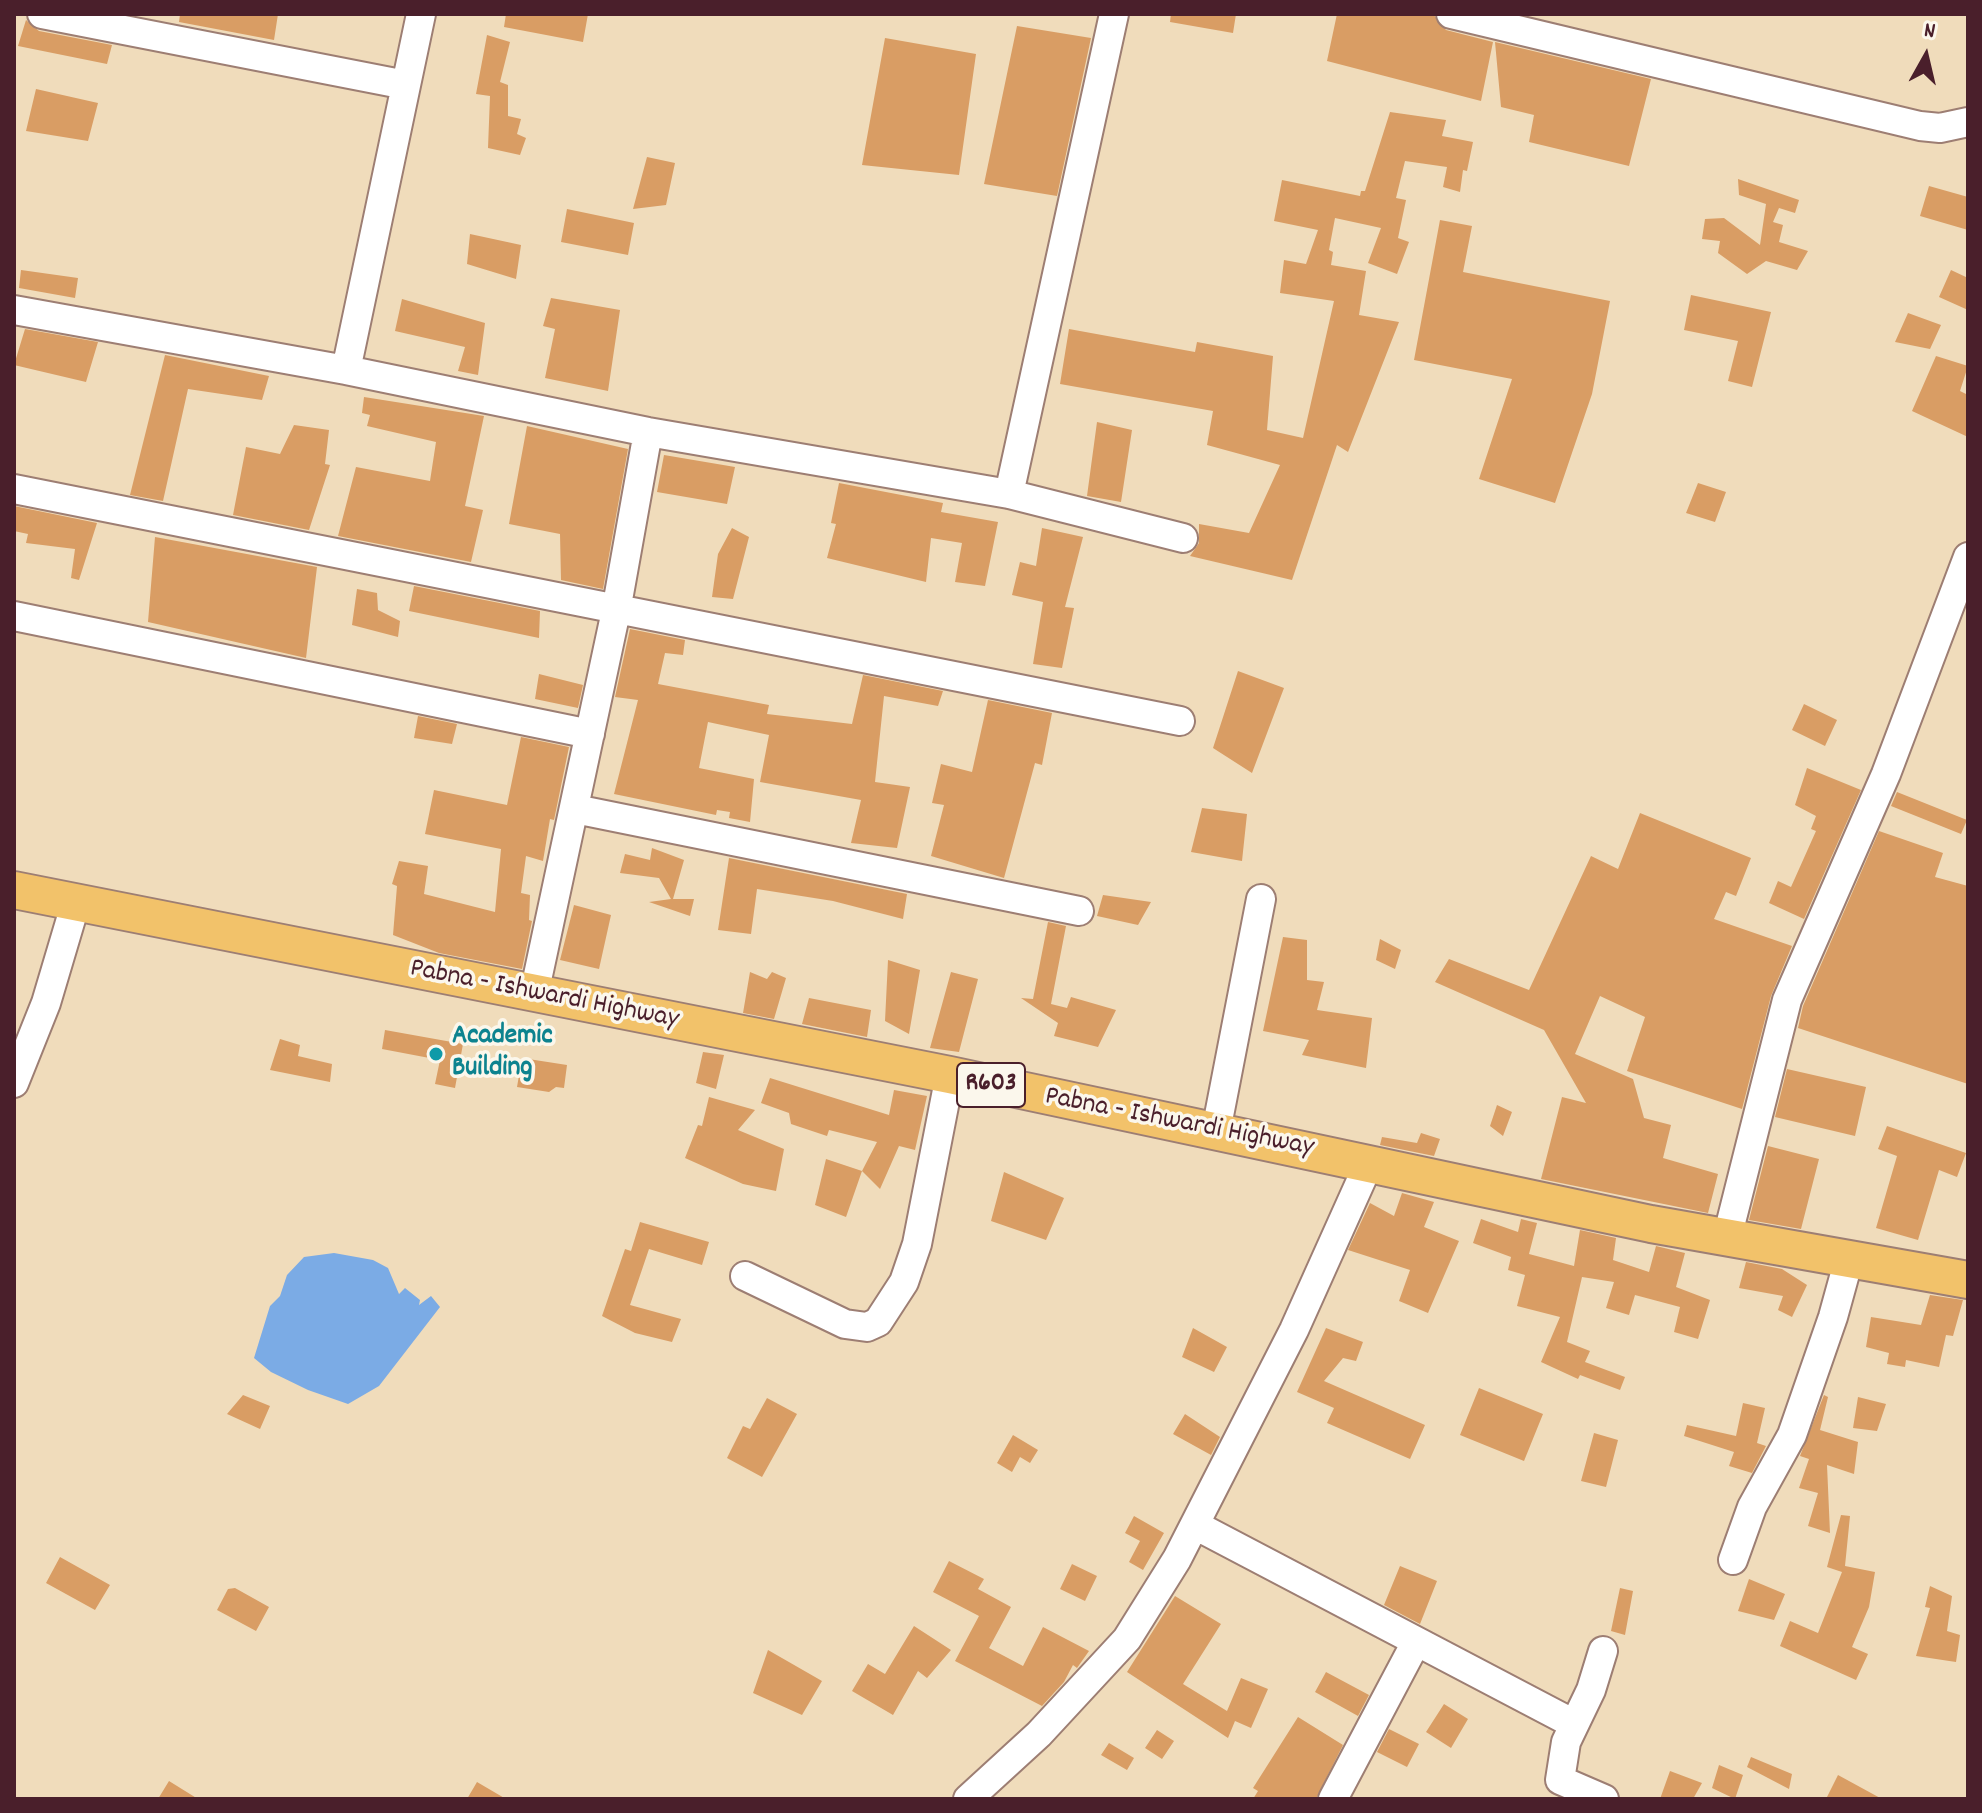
<!DOCTYPE html>
<html>
<head>
<meta charset="utf-8">
<style>
  body { margin:0 }
  #map { position:relative; width:1982px; height:1813px; overflow:hidden; background:#f0dcbb; font-family:Dekko,sans-serif }
  canvas { display:block }
  .frame { position:absolute; inset:0; border:16px solid #4a1f2b; pointer-events:none }
  .north { position:absolute; left:1886px; top:16px; width:80px; height:80px; -webkit-text-stroke:6px #fbf7ec; paint-order:stroke; rotate:8deg; font-size:22px; font-weight:700; line-height:32px; text-align:center; color:#4a1f2b }
  .north::after { content:''; display:block; margin:auto; width:28px; height:36px; background:#4a1f2b; clip-path:polygon(50% 0,100% 100%,50% 72%,0 100%) }
</style>
</head>
<body>
<div id="map">
<canvas width="1982" height="1813"></canvas>
<div class="frame"></div>
<div class="north">N</div>
</div>
<script>
const g = document.querySelector('canvas').getContext('2d');
g.lineJoin = 'round';
function paint(path, color) {
  g.fillStyle = color;
  g.fill(path, 'evenodd');
}
function poly(rows) {
  const path = new Path2D();
  for (const r of rows) {
    path.moveTo(r[0], r[1]);
    for (let i = 2; i < r.length; i += 2) path.lineTo(r[i], r[i + 1]);
  }
  return path;
}
function strokePath(path, color, width, dash) {
  g.strokeStyle = color;
  g.lineWidth = width;
  g.lineCap = dash ? 'butt' : 'round';
  g.setLineDash(dash || []);
  g.stroke(path);
}
function label(font, color, halo, rows, align = 'center') {
  g.font = font + ' Dekko,sans-serif';
  g.lineWidth = 7;
  g.setLineDash([]);
  g.textBaseline = 'middle';
  g.strokeStyle = halo;
  g.fillStyle = color;
  for (const [text, x, y, turn = 0] of rows) {
    g.save();
    g.translate(x, y);
    g.rotate((+turn || 0) * Math.PI / 180);
    g.textAlign = isNaN(turn) ? turn : align;
    if (halo) g.strokeText(text, 0, 0);
    g.fillText(text, 0, 0);
    g.restore();
  }
}
const water = poly([
  [334,1253,373,1260,388,1268,399,1294,405,1288,420,1300,419,1305,431,1296,440,1307,379,1386,348,1404,308,1390,271,1372,254,1358,270,1306,280,1296,287,1275,304,1257]
]);
const building = poly([
  [180,14,278,14,274,40,179,22],
  [506,14,588,14,583,42,504,27],
  [1171,14,1236,14,1233,33,1170,22],
  [1337,14,1433,14,1446,30,1493,42,1481,101,1327,61],
  [26,20,39,31,112,45,107,64,18,46],
  [1017,26,1091,38,1057,196,984,184],
  [487,35,510,42,500,82,508,85,508,116,521,119,517,134,526,138,520,155,488,148,490,96,476,94],
  [885,38,976,54,959,175,862,165],
  [1495,42,1651,79,1629,166,1529,142,1534,115,1501,107],
  [36,89,98,103,88,141,26,131],
  [1390,112,1446,120,1442,136,1473,142,1467,171,1463,170,1460,192,1443,187,1447,167,1405,161,1396,198,1406,200,1398,238,1409,242,1397,274,1368,263,1381,228,1335,218,1329,250,1333,252,1331,265,1366,271,1359,315,1399,322,1348,452,1337,445,1292,580,1190,556,1199,543,1199,524,1249,533,1280,465,1207,445,1213,411,1060,384,1069,329,1195,352,1197,342,1273,356,1267,430,1303,438,1334,301,1280,293,1284,260,1306,264,1318,230,1274,221,1282,180,1360,196,1361,191,1365,191],
  [647,157,675,163,666,205,633,209],
  [1738,179,1799,200,1795,213,1779,208,1773,222,1783,225,1779,242,1808,251,1797,270,1766,261,1747,274,1718,253,1720,241,1702,239,1705,219,1724,218,1760,245,1766,204,1739,195],
  [1929,186,1968,197,1968,230,1920,216],
  [567,209,634,223,628,255,561,242],
  [1440,220,1472,226,1463,272,1610,301,1592,394,1555,503,1479,479,1512,379,1414,360],
  [470,234,521,245,516,279,467,264],
  [21,270,78,278,75,298,19,288],
  [1951,270,1968,278,1968,310,1939,297],
  [1691,295,1771,312,1752,387,1728,381,1738,341,1684,330],
  [551,298,620,310,608,391,545,378,555,329,543,326],
  [402,299,485,323,478,375,458,371,465,347,395,331],
  [1908,313,1941,325,1930,349,1895,342],
  [25,329,98,342,86,382,14,365],
  [165,355,269,376,262,400,188,389,163,501,130,495],
  [1936,356,1968,366,1960,391,1968,395,1968,437,1912,411],
  [364,397,484,416,465,506,483,510,471,562,338,536,356,467,430,481,436,442,367,426,370,415,362,413],
  [1097,422,1132,430,1121,502,1087,496],
  [294,425,329,430,325,464,330,465,309,530,233,515,246,447,280,454],
  [527,426,628,449,603,589,561,580,560,534,509,524],
  [664,455,735,467,727,504,657,492],
  [839,483,943,503,941,512,998,522,985,586,955,582,962,543,931,538,926,582,827,558,836,524,831,523],
  [1698,483,1726,492,1715,522,1686,513],
  [14,506,97,523,79,580,71,578,75,549,26,543,28,534,14,531],
  [732,528,749,537,733,599,712,597,718,554],
  [1042,528,1083,537,1065,607,1074,608,1062,668,1033,664,1043,602,1012,595,1020,562,1036,566],
  [155,537,317,567,306,658,148,622],
  [414,586,540,611,539,638,409,611],
  [357,589,377,593,378,610,400,621,398,637,352,625],
  [630,629,685,640,683,655,665,653,658,684,769,705,767,714,852,724,863,675,943,691,938,706,884,696,875,782,910,787,897,848,851,843,861,800,760,782,769,735,708,722,699,768,754,779,750,822,729,818,730,812,717,810,716,815,614,794,638,700,615,697],
  [1238,671,1284,688,1252,773,1213,748],
  [539,674,583,685,578,708,535,699],
  [988,700,1052,713,1042,765,1035,763,1004,878,931,856,944,805,932,803,941,764,972,772],
  [1804,704,1837,720,1825,746,1792,730],
  [418,716,457,724,452,744,414,738],
  [521,737,569,747,554,820,550,819,543,861,526,856,521,893,530,895,529,920,532,921,522,969,439,953,393,935,397,886,392,884,399,861,428,866,424,894,495,912,501,849,425,834,434,790,507,805],
  [1807,768,1861,790,1804,919,1769,903,1778,881,1791,887,1816,831,1811,829,1816,816,1795,805],
  [1897,792,1967,820,1961,834,1891,806],
  [1202,808,1247,814,1242,861,1191,852],
  [1640,813,1751,858,1736,896,1726,892,1714,919,1792,946,1771,996,1742,1109,1627,1071,1645,1017,1600,996,1575,1054,1633,1079,1644,1118,1671,1125,1663,1158,1718,1174,1708,1213,1541,1179,1562,1097,1586,1103,1544,1030,1435,982,1449,959,1529,990,1591,856,1618,869],
  [1879,831,1943,853,1935,877,1968,886,1968,1084,1798,1028,1803,1006],
  [652,848,684,860,673,899,694,899,690,916,649,902,671,899,659,878,620,873,625,854,650,860],
  [729,858,907,894,903,919,833,901,757,889,751,934,718,930],
  [1103,895,1151,902,1138,925,1097,916],
  [574,905,611,915,599,969,560,960],
  [1048,922,1066,926,1051,1004,1067,1008,1071,997,1116,1010,1098,1047,1054,1036,1058,1023,1021,998,1033,999],
  [1283,937,1307,940,1307,980,1324,982,1317,1010,1372,1018,1366,1068,1302,1055,1309,1040,1263,1031],
  [1380,939,1401,950,1395,969,1376,960],
  [888,960,920,970,909,1034,885,1021],
  [750,972,767,979,772,972,786,978,774,1019,743,1013],
  [951,972,978,979,959,1052,930,1048],
  [809,998,871,1010,867,1037,802,1024],
  [385,1030,463,1044,455,1088,435,1084,440,1060,382,1049],
  [280,1039,300,1045,298,1056,332,1064,330,1082,270,1070],
  [703,1052,724,1055,716,1089,696,1083],
  [522,1058,567,1065,564,1088,556,1087,549,1092,517,1087],
  [1787,1069,1866,1087,1855,1136,1775,1117],
  [770,1078,889,1115,894,1090,927,1096,915,1150,899,1146,880,1189,862,1171,877,1142,829,1130,827,1136,791,1124,789,1113,761,1103],
  [709,1097,755,1110,738,1130,784,1149,776,1191,743,1184,685,1158,698,1125,702,1126],
  [1497,1105,1512,1112,1503,1136,1490,1126],
  [1887,1126,1966,1153,1957,1177,1939,1170,1918,1240,1876,1228,1897,1156,1878,1149],
  [1421,1133,1440,1139,1434,1156,1380,1145,1382,1137,1417,1143],
  [1768,1146,1819,1159,1801,1229,1749,1220],
  [826,1159,862,1171,846,1217,815,1205],
  [1004,1172,1064,1198,1046,1240,991,1221],
  [1402,1193,1434,1202,1424,1227,1459,1241,1428,1313,1399,1301,1410,1270,1348,1250,1370,1203,1394,1216],
  [1481,1219,1518,1232,1521,1219,1537,1223,1529,1254,1574,1266,1580,1230,1616,1238,1613,1260,1649,1272,1656,1246,1685,1253,1676,1287,1710,1300,1698,1339,1674,1332,1680,1307,1635,1295,1629,1315,1606,1308,1614,1282,1582,1277,1567,1342,1590,1351,1585,1362,1625,1377,1620,1390,1580,1375,1578,1379,1541,1362,1560,1317,1517,1306,1525,1275,1508,1270,1511,1257,1473,1243],
  [640,1222,709,1242,702,1265,649,1249,630,1305,681,1319,672,1342,635,1333,602,1316,625,1249,631,1251],
  [1746,1262,1782,1269,1807,1285,1792,1317,1778,1310,1783,1296,1739,1288],
  [1930,1295,1963,1300,1953,1336,1946,1335,1939,1367,1906,1360,1905,1367,1887,1364,1889,1353,1866,1347,1871,1317,1921,1325],
  [1193,1328,1227,1347,1214,1372,1182,1357],
  [1326,1328,1363,1342,1356,1361,1343,1358,1324,1381,1425,1425,1410,1459,1327,1423,1334,1408,1297,1392],
  [1479,1388,1543,1414,1524,1461,1460,1435],
  [243,1395,270,1406,260,1429,227,1414],
  [1824,1395,1828,1397,1820,1430,1858,1442,1854,1474,1827,1465,1830,1533,1808,1526,1818,1493,1799,1488,1809,1459,1800,1456],
  [1858,1397,1886,1404,1877,1431,1853,1428],
  [767,1398,797,1414,762,1477,727,1458,743,1426,750,1429],
  [1743,1403,1765,1408,1757,1443,1766,1446,1752,1473,1729,1466,1734,1452,1684,1436,1687,1425,1736,1436],
  [1185,1414,1220,1437,1211,1455,1173,1434],
  [1594,1433,1618,1440,1606,1487,1581,1481],
  [1013,1435,1038,1450,1030,1463,1020,1457,1012,1472,997,1463],
  [1841,1515,1850,1516,1845,1566,1875,1572,1869,1607,1852,1647,1868,1654,1856,1680,1780,1646,1790,1621,1818,1633,1842,1572,1827,1567],
  [1134,1516,1164,1533,1143,1570,1129,1562,1140,1541,1125,1533],
  [60,1557,110,1585,95,1610,46,1583],
  [949,1561,984,1579,978,1589,1011,1607,989,1648,1023,1666,1043,1627,1089,1651,1077,1668,1073,1665,1064,1682,1042,1706,955,1661,979,1616,933,1592],
  [1072,1564,1097,1576,1085,1601,1060,1589],
  [1400,1566,1437,1581,1420,1624,1384,1605],
  [1749,1579,1785,1594,1774,1620,1738,1611],
  [1930,1586,1952,1596,1947,1631,1960,1635,1956,1662,1916,1656,1930,1608,1925,1607],
  [235,1588,269,1607,256,1631,217,1610,228,1589],
  [1620,1588,1633,1591,1625,1635,1611,1631],
  [1175,1596,1221,1624,1183,1684,1227,1711,1241,1678,1268,1689,1251,1728,1235,1721,1228,1738,1127,1672],
  [914,1626,951,1650,927,1678,918,1671,893,1715,852,1691,868,1664,885,1674],
  [768,1650,822,1681,802,1715,753,1693],
  [1326,1672,1369,1695,1358,1716,1315,1692],
  [1444,1704,1468,1719,1451,1748,1426,1732],
  [1298,1717,1343,1745,1316,1799,1253,1799,1258,1791,1253,1788],
  [1389,1729,1419,1744,1407,1767,1377,1752],
  [1157,1730,1174,1741,1162,1759,1145,1748],
  [1109,1743,1134,1758,1127,1770,1101,1755],
  [1751,1757,1792,1774,1789,1789,1747,1767],
  [1719,1765,1743,1775,1735,1799,1712,1788],
  [1670,1771,1702,1783,1693,1799,1660,1799],
  [1838,1775,1882,1799,1826,1799],
  [169,1781,198,1799,158,1799],
  [477,1782,506,1799,467,1799]
]);
const minor = poly([
  [42,14,406,85],
  [1451,14,1920,126,1940,128,1968,122],
  [14,310,346,370,648,432,1009,494,1183,538],
  [346,370,421,14],
  [14,489,1180,721],
  [1009,494,1114,14],
  [14,616,590,734],
  [575,809,1079,911],
  [534,994,616,611,648,432],
  [14,1083,46,1003,76,902],
  [1216,1131,1261,899],
  [1727,1238,1787,1000,1886,774,1968,557],
  [745,1276,845,1324,867,1327,878,1322,904,1282,917,1244,950,1075],
  [1195,1525,1574,1724],
  [1733,1560,1752,1507,1792,1435,1833,1317,1849,1259],
  [1603,1651,1591,1690,1566,1742,1560,1780,1604,1799],
  [968,1799,1039,1734,1127,1639,1177,1559,1294,1330,1369,1163],
  [1333,1799,1415,1644]
]);
const major = poly([
  [14,890,950,1075,1651,1224,1968,1280]
]);
const markers = [
  [436,1054,8,"#0f9aa8"]
];
const shields = [
  [991,1085,68]
];
const shieldNames = [
  ["R603",991,1085]
];
const streetNames = [
  ["Pabna - Ishwardi Highway",544,996,11],
  ["Pabna - Ishwardi Highway",1179,1124,11]
];
const cultureNames = [
  ["Academic",452,1038],
  ["Building",452,1070]
];
paint(water, '#7babe5');
paint(building, '#d99d64');
strokePath(minor, '#9d7e73', 32);
strokePath(major, '#9d7e73', 40);
strokePath(minor, '#fff', 28);
strokePath(major, '#f2c26a', 36);
for (const [x, y, r, color] of markers) {
  const dot = new Path2D();
  dot.arc(x, y, r, 0, 2 * Math.PI);
  g.fillStyle = color;
  g.fill(dot);
  strokePath(dot, '#fbf7ec', 3);
}
for (const [x, y, w] of shields) {
  const box = new Path2D();
  box.roundRect(x - w / 2, y - 22, w, 44, 6);
  g.fillStyle = '#fbf7ec';
  g.fill(box);
  strokePath(box, '#4a1f2b', 2);
}
label('bold 26px', '#4a1f2b', null, shieldNames);
label('28px', '#4a1f2b', '#fbf7ec', streetNames);
label('bold 28px', '#0d838f', '#fbf7ec', cultureNames, 'left');
</script>
</body>
</html>
